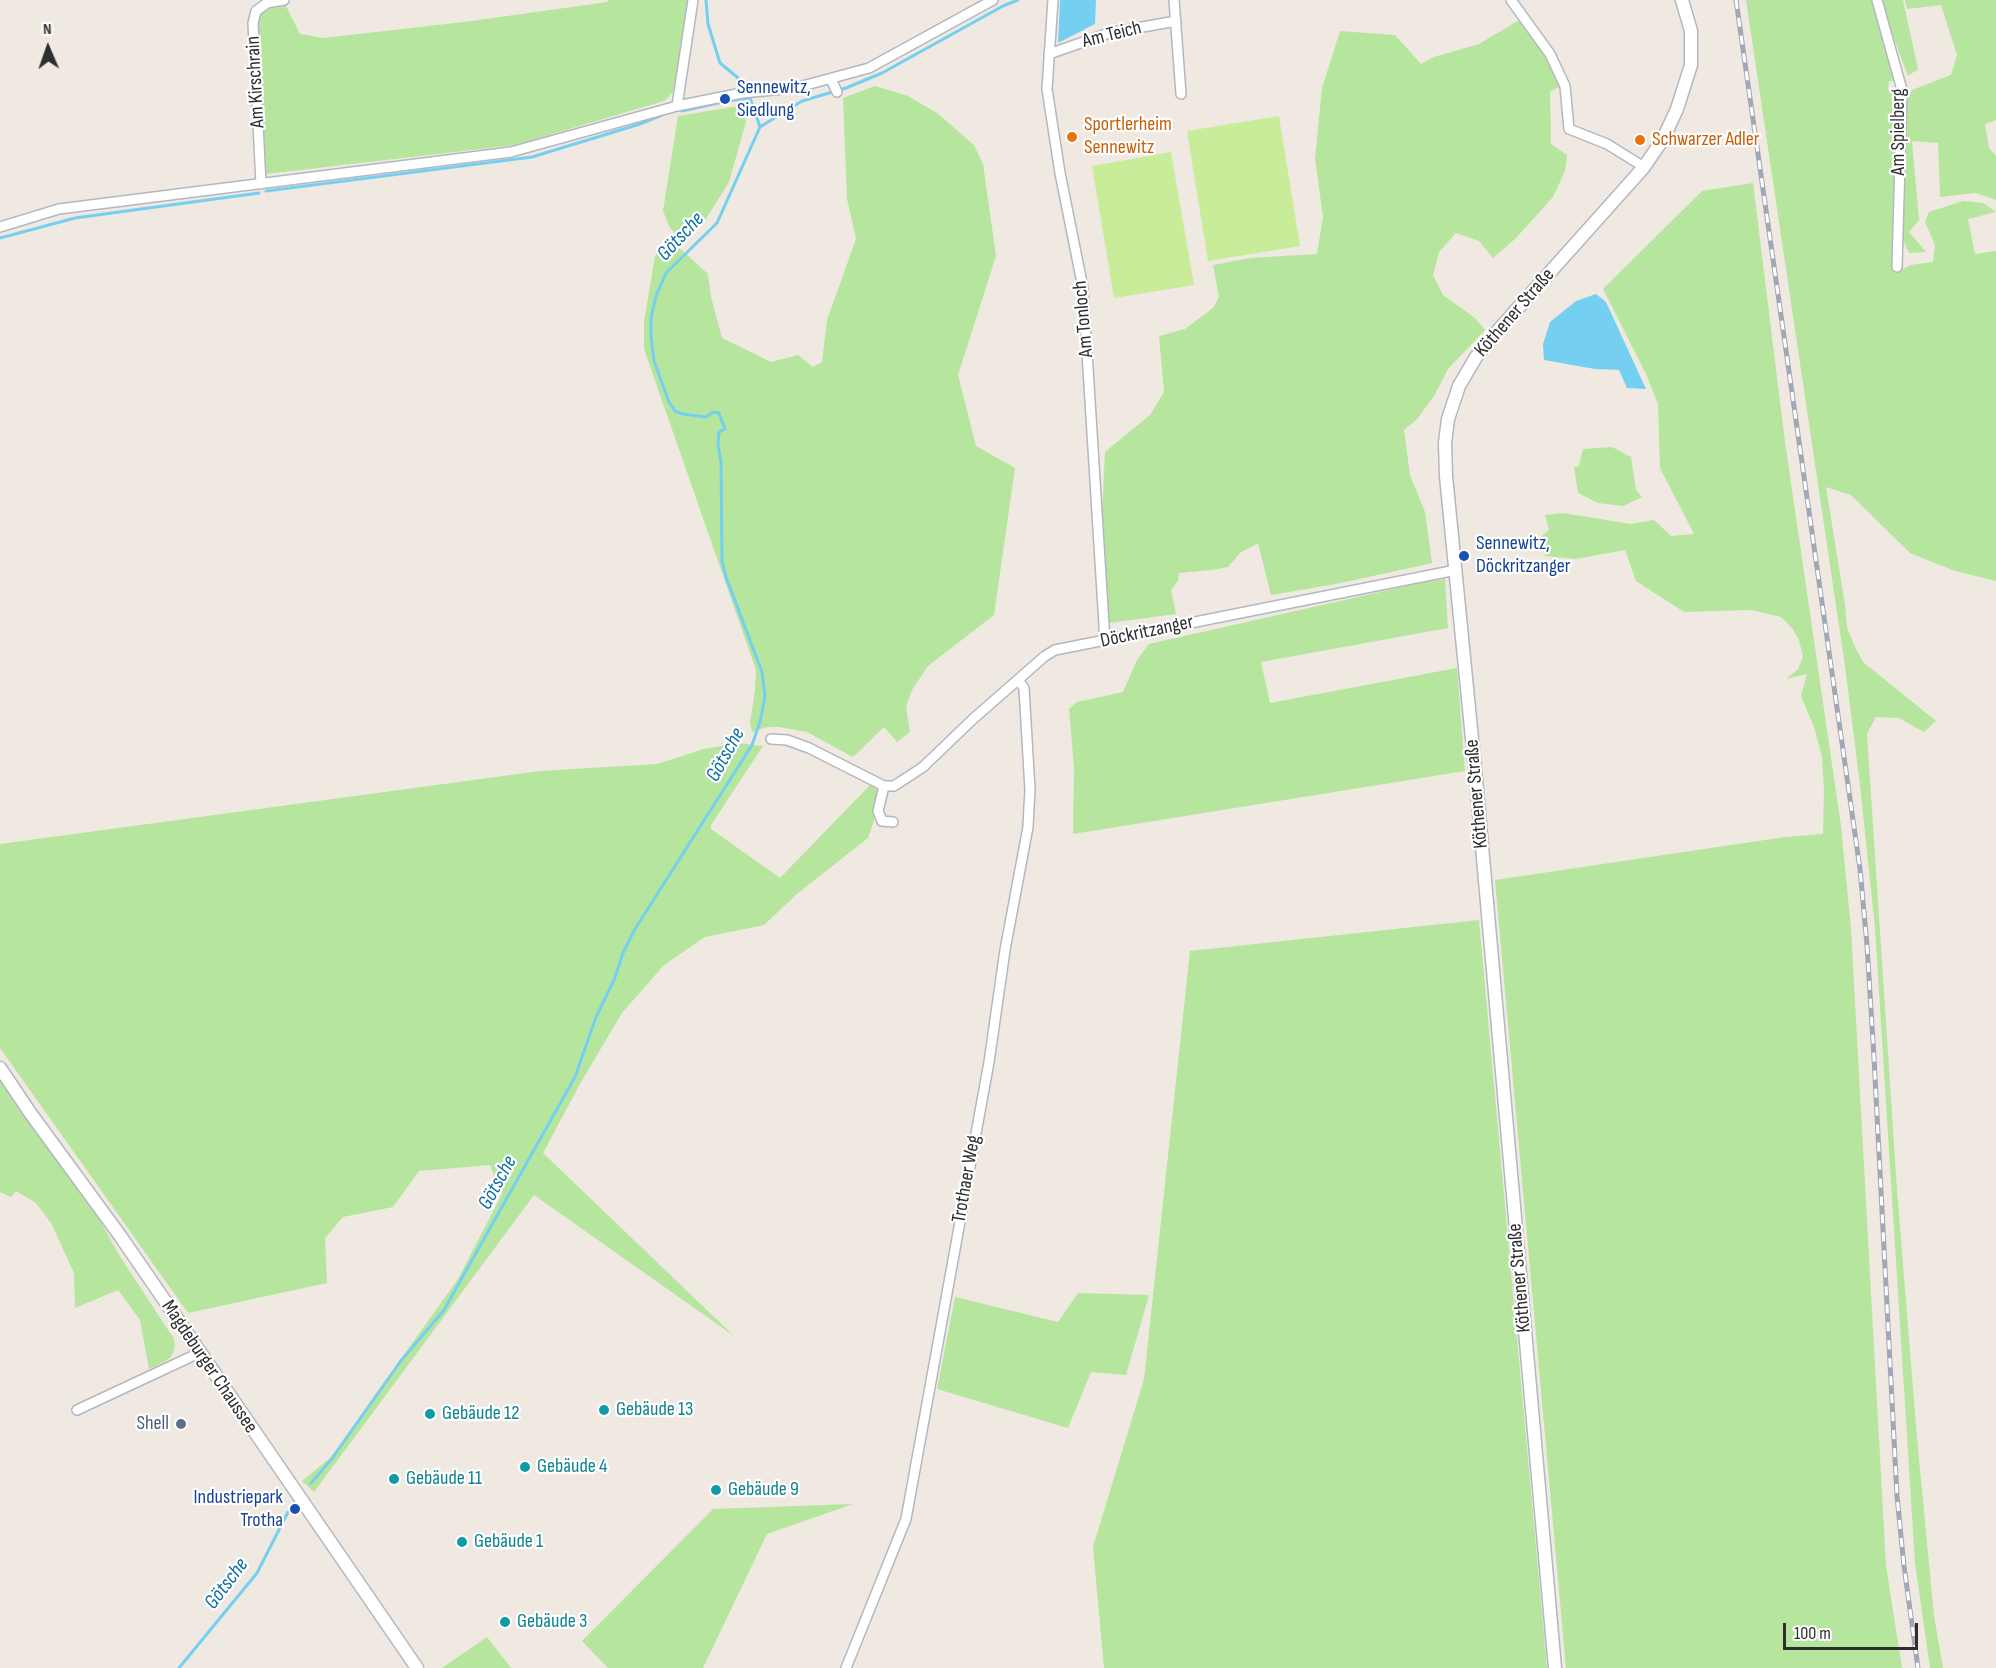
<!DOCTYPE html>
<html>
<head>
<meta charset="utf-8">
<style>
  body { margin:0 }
  #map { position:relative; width:1996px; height:1668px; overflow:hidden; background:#efe9e1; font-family:"Sofia Sans Condensed",sans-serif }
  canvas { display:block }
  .north { position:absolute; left:18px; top:18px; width:60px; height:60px; -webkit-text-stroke:4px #fff; paint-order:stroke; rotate:358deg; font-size:16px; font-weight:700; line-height:24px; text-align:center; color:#2e2e2e }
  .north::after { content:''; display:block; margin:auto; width:21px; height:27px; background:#2e2e2e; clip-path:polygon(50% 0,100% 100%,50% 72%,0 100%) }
  .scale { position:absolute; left:1783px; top:1623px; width:135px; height:27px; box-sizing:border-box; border:3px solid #2e2e2e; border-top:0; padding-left:8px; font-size:18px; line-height:21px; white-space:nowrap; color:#2e2e2e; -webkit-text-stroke:4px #fff; paint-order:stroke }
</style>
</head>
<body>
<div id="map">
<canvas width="1996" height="1668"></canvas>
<div class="north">N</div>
<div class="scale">100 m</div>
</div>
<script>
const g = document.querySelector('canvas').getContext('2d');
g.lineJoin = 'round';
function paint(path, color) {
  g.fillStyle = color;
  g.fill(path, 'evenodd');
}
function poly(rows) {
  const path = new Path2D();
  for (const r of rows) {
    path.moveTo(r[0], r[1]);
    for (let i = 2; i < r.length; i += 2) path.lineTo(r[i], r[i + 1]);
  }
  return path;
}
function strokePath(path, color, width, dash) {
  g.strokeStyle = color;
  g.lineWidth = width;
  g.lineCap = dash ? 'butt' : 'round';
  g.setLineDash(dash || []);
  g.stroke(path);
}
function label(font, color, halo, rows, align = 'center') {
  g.font = font + ' "Sofia Sans Condensed",sans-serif';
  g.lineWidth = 4.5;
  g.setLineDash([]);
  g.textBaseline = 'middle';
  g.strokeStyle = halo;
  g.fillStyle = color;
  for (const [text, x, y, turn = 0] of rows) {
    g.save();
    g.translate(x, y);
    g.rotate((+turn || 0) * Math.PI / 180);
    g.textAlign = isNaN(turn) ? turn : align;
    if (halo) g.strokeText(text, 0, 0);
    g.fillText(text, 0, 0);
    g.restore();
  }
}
const green = poly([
  [608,0,688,0,673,92,664,101,515,145,266,174,258,22,261,13,268,9,286,6,300,34,324,38,472,21,607,2],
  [1746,0,1875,0,1897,81,1889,81,1888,90,1900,92,1894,273,1911,265,1933,262,1935,245,1925,222,1929,212,1963,201,1983,203,1996,212,1968,219,1975,254,1996,251,1996,581,1955,571,1910,553,1851,495,1826,487,1845,605,1847,628,1855,647,1863,662,1936,721,1924,732,1899,718,1876,717,1867,734,1897,1190,1917,1438,1934,1616,1943,1668,1930,1668,1915,1563,1875,928,1860,785,1845,666],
  [1882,0,1903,0,1918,69,1908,76,1887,20],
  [1905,0,1996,0,1996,120,1985,124,1989,148,1996,156,1996,200,1976,193,1940,197,1938,143,1912,141,1919,220,1909,232,1926,252,1909,253,1901,236,1905,100,1912,90,1951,75,1957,55,1941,5,1907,9],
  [1521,19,1546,53,1562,85,1550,92,1551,144,1567,155,1565,171,1553,197,1516,238,1493,258,1479,241,1456,233,1439,252,1433,275,1443,295,1475,318,1485,330,1448,369,1434,396,1417,419,1404,430,1410,475,1425,512,1432,563,1341,583,1271,595,1258,543,1240,553,1228,567,1212,570,1179,573,1178,581,1171,590,1176,614,1109,623,1102,517,1105,452,1150,415,1164,392,1159,336,1185,329,1213,308,1219,297,1213,265,1251,258,1317,254,1323,217,1315,159,1322,88,1340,31,1395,35,1421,64,1434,57,1479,44],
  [875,86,908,96,937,113,974,145,983,164,996,256,958,375,976,446,1015,468,994,615,928,666,912,690,906,707,910,732,897,742,884,727,853,757,807,732,779,727,767,727,752,732,750,723,755,690,756,670,644,349,644,322,655,256,661,247,672,241,708,274,711,297,722,338,771,362,798,355,813,367,822,362,827,320,856,239,847,199,843,98],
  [744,105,746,122,729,182,706,219,684,241,670,228,663,211,678,116],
  [1753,183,1785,442,1841,826,1851,929,1886,1566,1902,1668,1566,1668,1495,880,1785,837,1823,834,1824,790,1822,757,1814,727,1801,696,1807,674,1786,679,1798,669,1803,657,1799,640,1792,628,1781,617,1751,610,1684,612,1636,581,1625,550,1575,559,1545,556,1538,539,1549,530,1545,515,1563,513,1631,524,1654,520,1671,536,1694,534,1660,468,1658,404,1646,374,1603,289,1702,191],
  [1612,447,1631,457,1636,490,1642,497,1623,506,1598,503,1578,493,1574,467,1579,466,1583,449],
  [1445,579,1448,628,1261,662,1270,703,1457,668,1465,771,1073,834,1074,767,1069,709,1077,702,1123,692,1137,660,1149,644,1420,583],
  [738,743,763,746,711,825,711,829,780,878,872,783,878,793,876,815,868,838,798,893,764,925,705,937,664,965,622,1013,581,1082,543,1153,734,1336,534,1195,314,1492,302,1481,330,1458,458,1279,502,1194,490,1165,419,1171,393,1207,343,1217,325,1238,327,1283,188,1313,0,1048,0,844,540,771,657,764,704,749],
  [1479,920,1547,1668,1104,1668,1093,1547,1144,1379,1190,951],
  [0,1072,97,1215,119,1255,174,1339,175,1347,173,1353,170,1358,160,1364,149,1369,140,1320,118,1290,75,1308,74,1273,51,1223,36,1203,16,1191,11,1197,0,1192],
  [1078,1293,1149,1295,1126,1375,1091,1372,1068,1428,937,1389,955,1297,1058,1322],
  [853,1504,767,1534,703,1668,608,1668,582,1641,713,1509],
  [487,1637,511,1668,442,1668]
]);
const pitch = poly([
  [1279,116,1300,246,1208,261,1187,131],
  [1171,152,1194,285,1114,298,1092,166]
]);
const water = poly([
  [1060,0,1096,0,1095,24,1058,43],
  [1596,294,1606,302,1646,389,1627,388,1619,370,1595,369,1544,360,1543,344,1550,322,1576,301]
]);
const stream = poly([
  [706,0,708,24,720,63,737,77,747,89],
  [682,111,727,101,750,98],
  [760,127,802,101,846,88,882,73,1003,6,1018,0],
  [266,191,532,157,640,124,662,115],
  [0,238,75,218,259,193],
  [311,1483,331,1460,400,1362,444,1310,575,1077,596,1017,614,980,623,953,635,929,752,745,760,722,765,696,762,672,726,577,722,561,721,462,718,444,719,432,725,429,719,413,713,412,706,417,683,414,675,411,669,402,654,361,651,336,651,318,656,296,666,273,717,223,760,127,749,95],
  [179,1668,257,1573,288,1512]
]);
const street = poly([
  [1053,0,1047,89,1060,173,1083,288,1105,641],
  [1174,0,1181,94],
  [1511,0,1550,54,1565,86,1569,129,1607,144,1644,167],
  [1877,0,1902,90,1897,267],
  [1049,54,1109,33,1176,21],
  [831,79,837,92],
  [677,106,693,0],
  [261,184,253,23,256,11,267,3,284,0],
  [0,227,59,209,511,152,677,106,742,93,795,88,869,68,993,0],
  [771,739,787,740,809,748,884,786],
  [893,822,882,821,878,811,884,786,894,786,923,767,973,719,1045,656,1055,650,1456,570],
  [77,1410,199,1353],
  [846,1668,906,1519,989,1062,1005,950,1028,827,1029,807,1030,790,1024,688,1018,680]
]);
const secondary = poly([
  [0,1068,31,1114,121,1237,417,1668],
  [1555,1668,1476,779,1446,476,1445,443,1448,419,1459,386,1476,357,1494,335,1644,167,1663,139,1677,109,1691,65,1691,31,1682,0]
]);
const rail = poly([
  [1736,0,1860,869,1867,945,1874,1058,1897,1496,1904,1566,1918,1668]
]);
const markers = [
  [725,99,6,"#1a4fb4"],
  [1072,137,6,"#e8710a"],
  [1640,140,6,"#e8710a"],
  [1464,556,6,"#1a4fb4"],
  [604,1410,6,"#0f9aa8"],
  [430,1414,6,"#0f9aa8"],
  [181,1424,6,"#5c6f8a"],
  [525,1467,6,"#0f9aa8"],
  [394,1479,6,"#0f9aa8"],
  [716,1490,6,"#0f9aa8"],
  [295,1509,6,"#1a4fb4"],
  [462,1542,6,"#0f9aa8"],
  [505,1622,6,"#0f9aa8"]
];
const streetNames = [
  ["Am Teich",1112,35,-14],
  ["Am Kirschrain",256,82,-93],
  ["Am Spielberg",1899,132,-90],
  ["Köthener Straße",1515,313,-49],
  ["Am Tonloch",1084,319,-95],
  ["Döckritzanger",1147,632,-12],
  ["Köthener Straße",1477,794,-95],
  ["Trothaer Weg",967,1179,-80],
  ["Köthener Straße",1520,1278,-95],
  ["Magdeburger Chaussee",209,1367,56]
];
const transitNames = [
  ["Sennewitz,",737,88],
  ["Siedlung",737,111],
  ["Sennewitz,",1476,544],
  ["Döckritzanger",1476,567],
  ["Industriepark",283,1498,"right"],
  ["Trotha",283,1521,"right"]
];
const foodNames = [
  ["Sportlerheim",1084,125],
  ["Sennewitz",1084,148],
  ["Schwarzer Adler",1652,140]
];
const cultureNames = [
  ["Gebäude 13",616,1410],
  ["Gebäude 12",442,1414],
  ["Gebäude 4",537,1467],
  ["Gebäude 11",406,1479],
  ["Gebäude 9",728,1490],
  ["Gebäude 1",474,1542],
  ["Gebäude 3",517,1622]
];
const serviceNames = [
  ["Shell",169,1424]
];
const waterNames = [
  ["Götsche",681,237,-47],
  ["Götsche",726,755,-61],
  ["Götsche",498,1183,-61],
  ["Götsche",227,1584,-53]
];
paint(green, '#b6e59e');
paint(pitch, '#c9ec9a');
paint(water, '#75cff0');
strokePath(stream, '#75cff0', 3);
strokePath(street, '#b4b7c1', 12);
strokePath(secondary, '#b4b7c1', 15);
strokePath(street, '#fff', 9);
strokePath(secondary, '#fff', 12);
strokePath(rail, '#a3a6b8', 5);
strokePath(rail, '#fff', 3, [9]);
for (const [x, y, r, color] of markers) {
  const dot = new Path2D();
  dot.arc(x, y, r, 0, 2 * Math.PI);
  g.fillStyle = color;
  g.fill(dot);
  strokePath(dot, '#fff', 2);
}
label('20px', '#2e2e2e', '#fff', streetNames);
label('20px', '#164399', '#fff', transitNames, 'left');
label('20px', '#c56008', '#fff', foodNames, 'left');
label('20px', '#0d838f', '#fff', cultureNames, 'left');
label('20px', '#4e5e75', '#fff', serviceNames, 'right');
label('italic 21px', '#0d6fa3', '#fff', waterNames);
</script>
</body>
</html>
